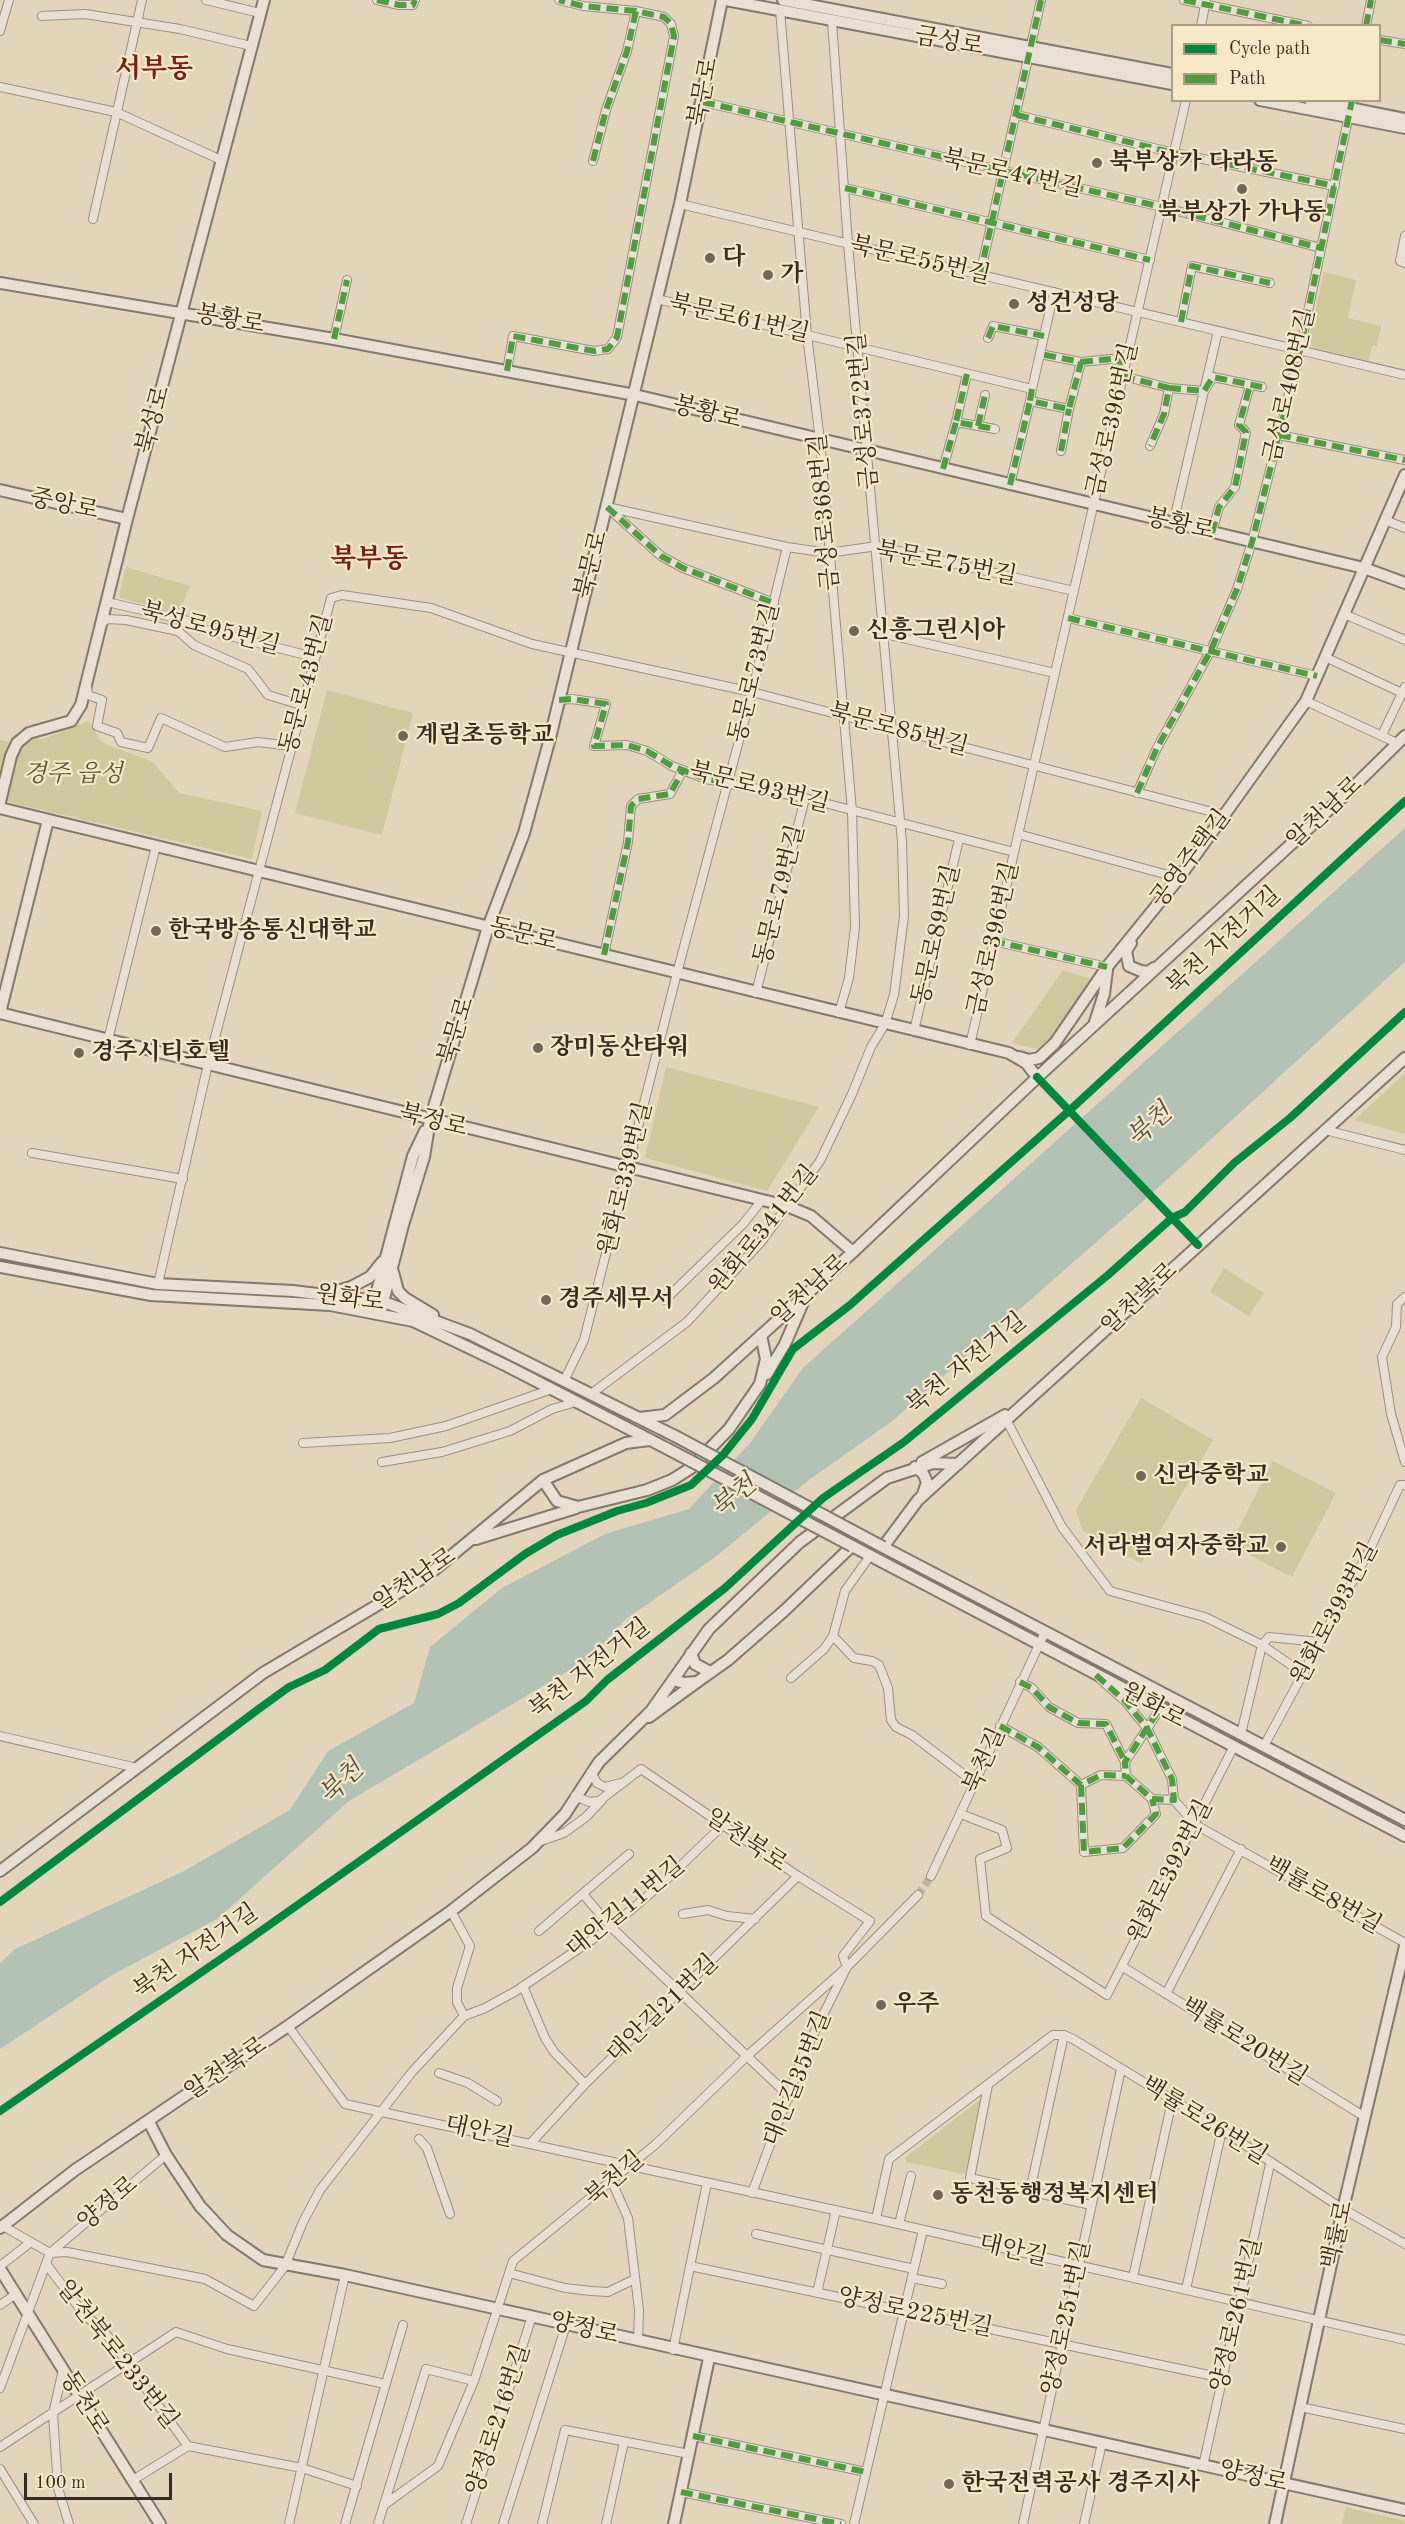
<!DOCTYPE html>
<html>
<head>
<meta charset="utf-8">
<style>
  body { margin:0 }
  #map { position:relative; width:1405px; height:2524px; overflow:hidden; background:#e2d5bb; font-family:"Old Standard TT",serif }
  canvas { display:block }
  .legend { position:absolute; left:1171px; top:24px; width:210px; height:78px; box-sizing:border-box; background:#f7e8c8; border:2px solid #aa9c86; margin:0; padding:8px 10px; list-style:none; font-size:18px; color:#372a23 }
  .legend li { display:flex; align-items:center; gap:12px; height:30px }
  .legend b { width:30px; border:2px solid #aa9c86 }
  .scale { position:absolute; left:24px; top:2473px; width:148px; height:27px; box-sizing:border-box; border:3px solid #372a23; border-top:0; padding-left:8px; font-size:18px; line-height:21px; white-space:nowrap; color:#372a23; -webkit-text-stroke:4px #f7e8c8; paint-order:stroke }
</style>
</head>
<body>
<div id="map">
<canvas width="1405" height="2524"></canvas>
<ul class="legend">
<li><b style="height:8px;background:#00873e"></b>Cycle path</li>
<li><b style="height:8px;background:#519c40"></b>Path</li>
</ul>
<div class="scale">100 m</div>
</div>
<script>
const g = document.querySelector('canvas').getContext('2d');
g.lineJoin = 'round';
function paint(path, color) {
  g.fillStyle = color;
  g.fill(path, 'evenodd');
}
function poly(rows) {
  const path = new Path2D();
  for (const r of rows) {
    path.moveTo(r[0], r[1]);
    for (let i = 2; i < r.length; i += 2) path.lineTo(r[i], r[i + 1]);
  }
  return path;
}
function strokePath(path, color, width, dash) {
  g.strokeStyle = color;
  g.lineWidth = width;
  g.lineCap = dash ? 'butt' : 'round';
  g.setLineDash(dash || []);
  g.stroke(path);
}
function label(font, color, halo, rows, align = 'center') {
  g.font = font + ' "Old Standard TT","Noto Serif KR",serif';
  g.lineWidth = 4.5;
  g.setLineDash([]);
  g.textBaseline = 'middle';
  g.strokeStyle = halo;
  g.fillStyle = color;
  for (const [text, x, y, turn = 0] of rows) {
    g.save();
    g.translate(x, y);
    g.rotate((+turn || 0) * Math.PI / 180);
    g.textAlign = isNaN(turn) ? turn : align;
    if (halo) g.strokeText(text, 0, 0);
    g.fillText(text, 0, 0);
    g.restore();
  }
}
const green = poly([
  [1324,272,1356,280,1348,318,1381,326,1377,346,1372,346,1369,361,1312,347,1309,338],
  [126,567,190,586,180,610,175,612,120,598,119,594],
  [327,690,413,713,382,835,295,813],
  [89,721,101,742,153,762,179,793,262,811,252,859,0,800,0,740,17,743,46,738],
  [1063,970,1094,980,1045,1051,1012,1043],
  [666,1067,819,1107,767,1191,645,1158],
  [1405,1073,1405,1134,1354,1120],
  [1224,1268,1264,1293,1249,1316,1210,1292],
  [1141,1398,1213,1440,1141,1564,1082,1530,1076,1510],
  [1273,1461,1336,1493,1292,1577,1230,1545],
  [987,2094,968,2171,964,2174,906,2162,906,2157],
  [1346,2507,1405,2521,1405,2524,1342,2524]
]);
const water = poly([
  [1405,828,1405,962,1150,1195,891,1422,809,1480,714,1558,626,1619,590,1658,349,1801,217,1919,112,1975,0,2049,0,1963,15,1949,184,1871,290,1810,328,1751,414,1703,430,1647,502,1588,605,1534,689,1509,750,1443,803,1368]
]);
const streetTunnel = poly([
  [918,1895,931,1876]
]);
const street = poly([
  [206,0,260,13],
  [377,0,399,5,413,5,415,0],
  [1184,0,1308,26],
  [780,10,807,335,820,440,852,811,855,927,849,978,839,1013],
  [42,16,85,14,180,29,251,46],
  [1201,26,1206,0],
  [1366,26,1371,0],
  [0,31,9,0],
  [1380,40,1405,44],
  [0,87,116,112,221,160],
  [703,102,1162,207,1321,248],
  [1017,115,1174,153,1335,186],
  [593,161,606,110,627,51,636,11],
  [845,188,1150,260],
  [680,204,1405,375],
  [93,219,142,0],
  [1405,236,1400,261,1405,263],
  [980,275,1041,0],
  [657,299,1032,389],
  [1181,322,1192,266,1270,283],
  [988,338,993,326,1044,336],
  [334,339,347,280],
  [1040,354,1081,362,1069,409,1030,401,1032,389,1054,292],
  [1081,362,1111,359,1126,363],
  [507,371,513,336,594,351,608,349,617,337,674,36,671,24,664,17,636,11,583,6,559,0],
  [967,374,956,422,995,429],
  [1123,376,1169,388,1164,414,1150,446],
  [1169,388,1204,391,1213,377,1262,387],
  [978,426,985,395],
  [1279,435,1405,460],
  [1061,451,1069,409],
  [943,469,956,422],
  [1010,485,1030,401],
  [607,507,787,547,828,553,877,546,1074,591],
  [608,508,661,556,683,568,774,603],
  [1385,520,1405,528],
  [1173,524,1218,331],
  [1212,533,1219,507,1235,487,1246,432,1239,425,1250,385],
  [107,602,185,620,202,629,314,657],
  [1344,614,1405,640],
  [1068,618,1317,676],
  [181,619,178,631,194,645,248,669,268,695,301,705],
  [101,624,107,619,126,620,178,631],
  [885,634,1055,673],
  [1325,657,1402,693],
  [87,686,88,695,102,700,97,726,117,733,121,742,148,748,161,718,225,747,258,742,291,746],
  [559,700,572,699,606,704,594,746,627,745,647,751,672,766,706,779,805,798,1014,852],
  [1306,701,1397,743],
  [1382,735,1405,687],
  [1137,793,1157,748,1211,650,1237,589,1252,542,1300,350,1352,100],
  [1018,834,1179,878],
  [993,941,1107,967],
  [604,955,628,842,631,806,638,799,670,794,683,770],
  [756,993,805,798],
  [914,1031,959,839],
  [108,1040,156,846],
  [970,1045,1186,100],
  [1325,1130,1405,1150],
  [32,1153,183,1179],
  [158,1284,208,1064,331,598,342,595,431,608,532,644,752,692,1224,815],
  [1405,1297,1397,1304,1396,1327,1382,1357,1391,1414,1405,1462],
  [665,1300,743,1224,762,1200],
  [564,1381,584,1340,677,973,752,692,787,547],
  [591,1394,687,1322,761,1242,820,1161,852,1094,871,1047,885,1024,894,995,904,916,902,842,848,244,832,21],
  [1007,1421,1062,1527,1110,1591,1205,1617,1262,1645,1304,1674],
  [303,1443,390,1438,446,1426,552,1389],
  [382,1462,442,1452,510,1431,552,1409,576,1402],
  [833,1636,854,1658,872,1661,879,1665,888,1688,891,1720,896,1727,912,1735,975,1783],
  [791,1678,824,1649,833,1636,845,1591,870,1556],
  [1100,1679,1125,1701,1147,1728,1172,1779,1174,1800],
  [1020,1682,1032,1688,1049,1707,1078,1723,1106,1724,1125,1762],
  [1160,1709,1125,1762,1126,1776,1152,1799,1174,1800],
  [1000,1726,1038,1747,1081,1785,1101,1775,1126,1776],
  [1241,1734,1262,1645,1269,1637,1319,1642],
  [0,1736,137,1768],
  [1264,1746,1370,1549,1400,1485,1405,1485],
  [591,1772,597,1783,605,1787,621,1783],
  [1081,1785,1084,1852,1123,1848,1156,1814,1152,1799],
  [575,1796,589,1802,599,1801,641,1769,798,1876,870,1921,843,1956,847,1967,805,2051,752,2193],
  [1174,1800,1196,1825,1405,1943],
  [961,1814,1002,1830,1007,1848,980,1859,986,1916,1107,1995,1233,1748],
  [541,1841,564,1833,586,1817,602,1800],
  [931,1876,1045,1632],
  [583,1894,611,1927,790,2097],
  [451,1911,470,1946,457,1988,457,2002,464,2016],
  [683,1914,708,1910,727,1916,755,1919],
  [539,1931,629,1854],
  [1123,1967,1365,2117],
  [523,1986,545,2038,554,2052,585,2084],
  [1166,1994,1241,1849],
  [288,2026,345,2104,876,2219,1405,2340],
  [439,2073,468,2083,497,2101],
  [988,2085,970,2178,1091,2205],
  [419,2139,427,2148,450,2214],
  [530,2144,585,2084,798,1876],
  [612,2182,628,2218,639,2310,638,2341],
  [1030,2191,1064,2035],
  [876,2219,889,2159,1053,2035,1064,2035,1073,2039,1222,2130,1343,2209,1405,2244],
  [899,2224,911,2176],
  [3,2226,50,2253,67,2252,205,2279,254,2306,285,2266,303,2222,320,2190,412,2072,464,2016,485,2008,516,1991,611,1927,666,1880,723,1825],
  [756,2234,914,2269],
  [47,2265,86,2317,101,2327,188,2446],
  [0,2266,31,2242],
  [690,2266,1223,2378],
  [509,2273,565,2288,591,2291,608,2292,635,2279],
  [1133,2277,1172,2101],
  [912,2278,942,2284],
  [1186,2289,1222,2130],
  [817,2293,836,2210],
  [0,2305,16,2294],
  [673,2350,707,2183],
  [63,2369,53,2414,58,2488,69,2524],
  [0,2388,50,2253,166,2155],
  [1300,2407,1405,2429],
  [693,2436,866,2472],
  [0,2447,176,2332,227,2349,385,2384],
  [1203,2466,1270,2164],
  [0,2469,34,2524],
  [133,2480,188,2446,302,2468,357,2486],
  [681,2492,841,2524],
  [384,2505,438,2466,474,2381,513,2261,656,2144,747,2056,847,1967,918,1895],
  [289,2524,345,2275],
  [345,2524,403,2325],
  [378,2524,426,2369,474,2381],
  [466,2524,532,2316],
  [503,2524,566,2325],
  [542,2524,565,2430,689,2454],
  [606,2524,624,2442],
  [854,2524,923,2230],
  [1023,2524,1121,2069],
  [1084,2524,1102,2443]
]);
const secondary = poly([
  [726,0,1172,84],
  [783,0,1172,74],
  [1260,100,1405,128],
  [1310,100,1405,119],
  [0,283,334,339,635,395,1364,568,1405,583],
  [0,490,127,519],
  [0,802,11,756,17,743,29,733,71,721,81,705,127,519,264,0],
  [0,808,1009,1053,1026,1063,1037,1077],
  [1131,943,1126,951,1129,966,1141,971,1148,972,1154,968],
  [0,1013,787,1206,811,1216,853,1252],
  [0,1013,48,820],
  [1095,1022,1104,994,1107,970],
  [1019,1057,1029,1060,1039,1058,1055,1043,1107,967,1179,878,1306,701,1405,475],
  [1405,1058,918,1500,883,1547,1405,1820],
  [0,1253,158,1284,293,1291,384,1302,470,1334,675,1436],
  [0,1267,151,1295,330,1305,413,1321,507,1366,666,1448],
  [393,1272,398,1291,405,1298,433,1315],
  [330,1293,351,1287,370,1277,382,1262],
  [373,1306,413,1156,425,1131],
  [380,1314,403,1225,424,1157,430,1120,488,927,524,833,549,742,680,204,722,0],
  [767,1374,785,1344,804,1300],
  [639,1418,665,1415,714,1378,853,1252,1043,1072,1348,792,1405,736],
  [922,1462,1005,1415],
  [915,1467,923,1473,927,1482,923,1494],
  [543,1480,557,1501,578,1507,647,1490,672,1480,691,1468,729,1429,760,1384,766,1359,761,1335],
  [476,1539,576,1508],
  [691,1653,695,1664,710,1672],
  [674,1680,684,1683,697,1682,728,1660,784,1611,852,1546,1405,1836],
  [649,1717,697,1682],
  [0,1871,263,1673,428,1575,543,1480,626,1443,649,1440],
  [149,2122,166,2155,200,2206,227,2235,263,2260,345,2275,1405,2510],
  [0,2228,75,2170,288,2026,451,1911,532,1848,565,1814,599,1762,651,1711,709,1629,800,1542,887,1478,933,1463,958,1464],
  [0,2269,160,2524],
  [674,2524,709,2358],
  [1275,2524,1343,2209,1405,1946]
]);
const secondaryBridge = poly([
  [675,1436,883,1547],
  [666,1448,852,1546]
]);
const quiet = poly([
  [377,0,399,5,413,5,415,0],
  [1184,0,1308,26],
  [1366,26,1371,0],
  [1380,40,1405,44],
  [703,102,1162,207,1321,248],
  [1017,115,1174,153,1335,186],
  [593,161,606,110,627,51,636,11],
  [845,188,1150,260],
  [980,275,1041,0],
  [1181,322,1192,266,1270,283],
  [988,338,993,326,1044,336],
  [334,339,347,280],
  [1081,362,1111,359,1126,363],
  [507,371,513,336,594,351,608,349,617,337,674,36,671,24,664,17,636,11,583,6,559,0],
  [967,374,956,422,995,429],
  [1123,376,1169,388,1164,414,1150,446],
  [1169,388,1204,391,1213,377,1262,387],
  [1032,389,1030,401,1069,409,1081,362,1040,354],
  [978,426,985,395],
  [1279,435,1405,460],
  [1061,451,1069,409],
  [943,469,956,422],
  [1010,485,1030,401],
  [607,507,661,556,683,568,774,603],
  [1212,533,1219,507,1235,487,1246,432,1239,425,1250,385],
  [1068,618,1317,676],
  [559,700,572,699,606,704,594,746,627,745,647,751,672,766,706,779,727,782],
  [1137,793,1157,748,1211,650,1237,589,1252,542,1300,350,1352,100],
  [993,941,1107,967],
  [604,955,628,842,631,806,638,799,670,794,683,770],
  [1096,1675,1125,1701,1147,1728,1172,1779,1174,1800,1152,1799,1126,1776,1125,1762,1147,1728,1160,1709],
  [1020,1682,1032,1688,1049,1707,1078,1723,1106,1724,1125,1762],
  [1000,1726,1038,1747,1081,1785,1101,1775,1126,1776],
  [1081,1785,1084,1852,1123,1848,1156,1814,1152,1799],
  [693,2436,866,2472],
  [681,2492,841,2524]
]);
const cycleway = poly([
  [1037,1077,1198,1245],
  [0,1902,260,1708,289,1687,325,1670,379,1629,438,1614,459,1603,525,1554,557,1535,617,1511,646,1503,691,1485,723,1455,752,1419,793,1349,850,1305,1070,1110,1405,801],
  [0,2111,241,1945,586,1701,607,1680,725,1588,823,1498,904,1442,1108,1275,1172,1218,1185,1212,1234,1163,1290,1118,1405,1012]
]);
const markers = [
  [1097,163,6,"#736658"],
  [1242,189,6,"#736658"],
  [710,258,6,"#736658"],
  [768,275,6,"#736658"],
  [1014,304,6,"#736658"],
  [854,631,6,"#736658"],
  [403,736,6,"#736658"],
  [156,931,6,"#736658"],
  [538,1048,6,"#736658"],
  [79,1053,6,"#736658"],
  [546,1300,6,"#736658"],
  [1141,1476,6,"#736658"],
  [1281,1547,6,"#736658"],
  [881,2005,6,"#736658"],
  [938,2195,6,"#736658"],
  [949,2484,6,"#736658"]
];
const streetNames = [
  ["금성로",949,42,10],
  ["북문로",704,92,-79],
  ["북문로47번길",1012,174,13],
  ["북문로55번길",920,261,13],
  ["북문로61번길",739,319,13],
  ["봉황로",230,320,10],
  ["금성로408번길",1290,386,-77],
  ["금성로372번길",864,411,-95],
  ["봉황로",707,413,14],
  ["북성로",154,420,-75],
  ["금성로396번길",1113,420,-77],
  ["중앙로",64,505,12],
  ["금성로368번길",825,512,-95],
  ["봉황로",1180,525,13],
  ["북문로75번길",946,564,11],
  ["북문로",592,565,-76],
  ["북성로95번길",210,629,15],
  ["동문로73번길",755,673,-76],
  ["동문로43번길",307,684,-75],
  ["북문로85번길",898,730,15],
  ["북문로93번길",759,788,14],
  ["알천남로",1325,813,-43],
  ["공영주택길",1191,859,-53],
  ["동문로79번길",780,895,-76],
  ["동문로",523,935,14],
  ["동문로89번길",937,935,-77],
  ["금성로396번길",994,939,-77],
  ["북천 자전거길",1224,941,-43],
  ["북문로",457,1031,-73],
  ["북정로",433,1121,14],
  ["원화로339번길",626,1179,-76],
  ["원화로341번길",764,1230,-51],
  ["알천남로",810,1290,-42],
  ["원화로",350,1299,8],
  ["알천북로",1140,1299,-43],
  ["북천 자전거길",967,1364,-39],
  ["알천남로",415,1580,-34],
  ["원화로393번길",1335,1614,-62],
  ["북천 자전거길",590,1669,-38],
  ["원화로",1153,1706,28],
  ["북천길",985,1761,-66],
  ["알천북로",746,1841,34],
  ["원화로392번길",1171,1872,-63],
  ["백률로8번길",1323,1896,30],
  ["대안길11번길",626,1908,-39],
  ["북천 자전거길",196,1952,-35],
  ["대안길21번길",663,2009,-44],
  ["백률로20번길",1244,2042,32],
  ["알천북로",226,2069,-34],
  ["대안길35번길",798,2079,-68],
  ["백률로26번길",1204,2121,32],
  ["대안길",479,2132,13],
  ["북천길",615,2179,-41],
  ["양정로",108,2204,-40],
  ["백률로",1338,2235,-77],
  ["대안길",1013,2251,13],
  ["양정로225번길",915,2313,12],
  ["양정로261번길",1237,2315,-77],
  ["양정로251번길",1067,2318,-78],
  ["양정로",584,2329,13],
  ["알천북로233번길",117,2355,52],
  ["동천로",84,2403,58],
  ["양정로216번길",499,2420,-72],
  ["양정로",1253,2477,13]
];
const poiNames = [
  ["북부상가 다라동",1109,163],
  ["북부상가 가나동",1242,213,"center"],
  ["다",722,258],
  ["가",780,275],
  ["성건성당",1026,304],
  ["신흥그린시아",866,631],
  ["계림초등학교",415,736],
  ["한국방송통신대학교",168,931],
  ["장미동산타워",550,1048],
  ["경주시티호텔",91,1053],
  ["경주세무서",558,1300],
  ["신라중학교",1153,1476],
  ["서라벌여자중학교",1269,1547,"right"],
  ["우주",893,2005],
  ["동천동행정복지센터",950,2195],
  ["한국전력공사 경주지사",961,2484]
];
const parkNames = [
  ["경주 읍성",73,775]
];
const waterNames = [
  ["북천",1150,1126,-42],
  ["북천",734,1497,-40],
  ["북천",342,1783,-45]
];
const quarterNames = [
  ["서부동",154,70],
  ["북부동",369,560]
];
paint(green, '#d0c89d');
paint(water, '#b2c1b4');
strokePath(streetTunnel, '#c0b39d', 8, [8, 4]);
strokePath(street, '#988f80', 10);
strokePath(secondary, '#80786b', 14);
strokePath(street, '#e7e0d3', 8);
strokePath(secondary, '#e7e0d3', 10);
strokePath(secondaryBridge, '#80786b', 14, []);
strokePath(secondaryBridge, '#e7e0d3', 10);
strokePath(quiet, '#519c40', 6, [12, 6]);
strokePath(cycleway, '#00873e', 8);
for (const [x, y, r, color] of markers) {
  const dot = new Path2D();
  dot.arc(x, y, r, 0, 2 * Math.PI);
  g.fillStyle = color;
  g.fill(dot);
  strokePath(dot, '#f7e8c8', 2);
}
label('24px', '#372a23', '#f7e8c8', streetNames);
label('bold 24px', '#372a23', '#f7e8c8', poiNames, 'left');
label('italic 24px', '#5a4f3b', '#f7e8c8', parkNames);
label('italic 26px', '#504e46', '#f7e8c8', waterNames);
label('bold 27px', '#7a1f14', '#f7e8c8', quarterNames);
</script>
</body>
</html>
